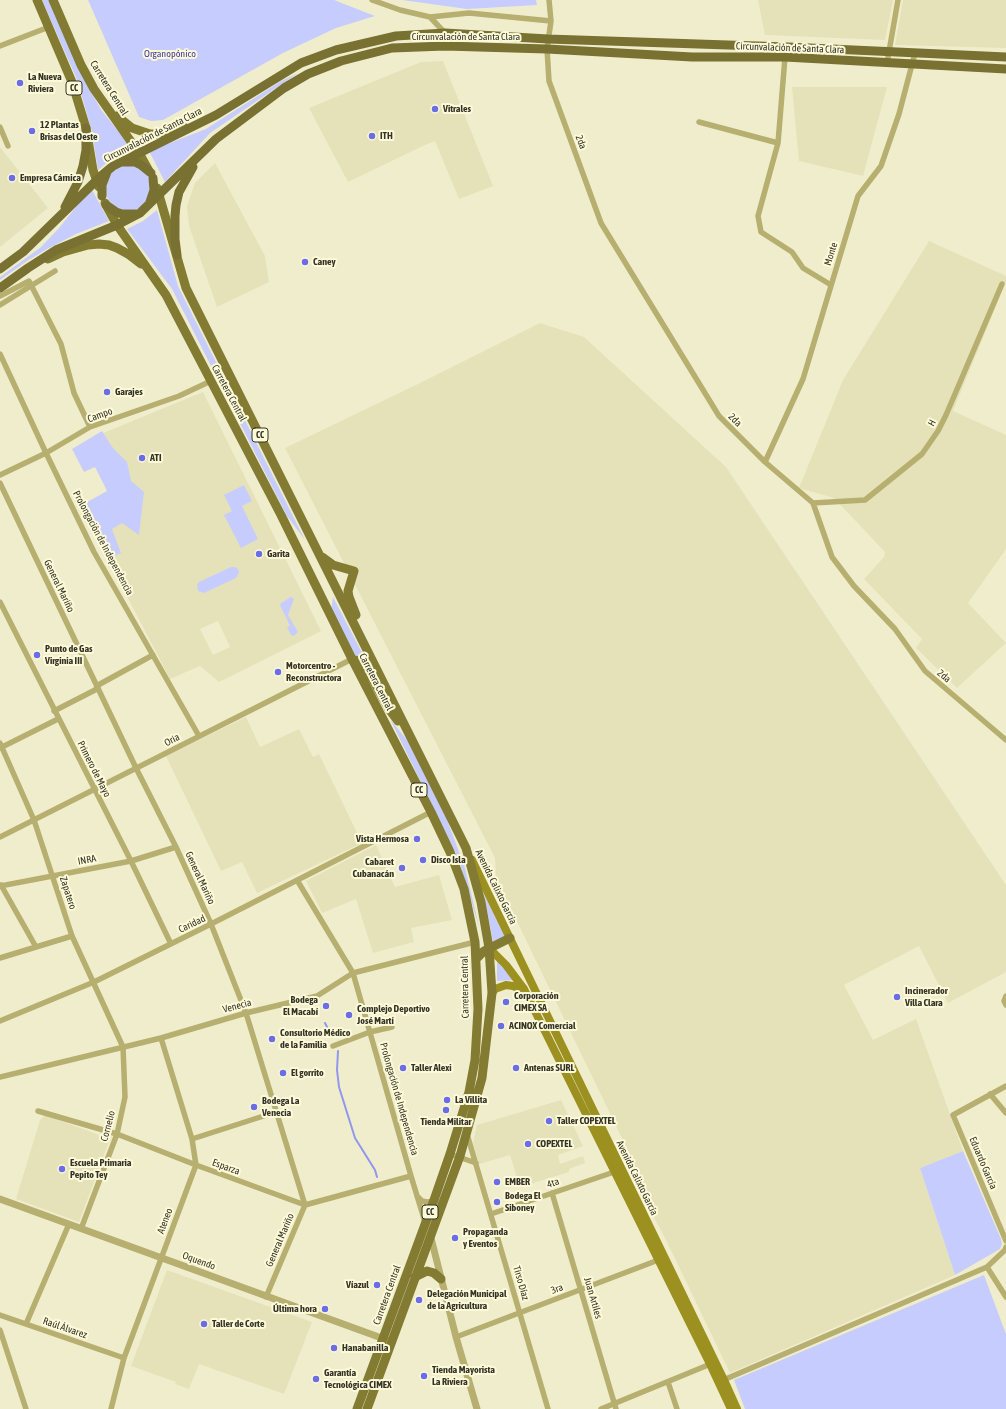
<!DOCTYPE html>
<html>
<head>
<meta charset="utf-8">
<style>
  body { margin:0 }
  canvas { display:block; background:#f0edcc }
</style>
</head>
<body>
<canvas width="1006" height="1409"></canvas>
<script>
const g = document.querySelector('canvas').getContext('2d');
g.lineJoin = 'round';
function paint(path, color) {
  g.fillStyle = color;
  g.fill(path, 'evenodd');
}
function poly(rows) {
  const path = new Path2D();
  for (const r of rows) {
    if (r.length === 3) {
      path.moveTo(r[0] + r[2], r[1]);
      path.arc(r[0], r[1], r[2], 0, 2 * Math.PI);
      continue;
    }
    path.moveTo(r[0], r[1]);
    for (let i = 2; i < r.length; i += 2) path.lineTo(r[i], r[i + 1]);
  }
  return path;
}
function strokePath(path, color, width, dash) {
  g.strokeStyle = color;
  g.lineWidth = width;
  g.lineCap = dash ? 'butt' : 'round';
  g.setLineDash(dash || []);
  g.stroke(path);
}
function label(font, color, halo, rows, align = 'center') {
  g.font = font + ' "Asap Condensed",sans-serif';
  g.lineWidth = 4;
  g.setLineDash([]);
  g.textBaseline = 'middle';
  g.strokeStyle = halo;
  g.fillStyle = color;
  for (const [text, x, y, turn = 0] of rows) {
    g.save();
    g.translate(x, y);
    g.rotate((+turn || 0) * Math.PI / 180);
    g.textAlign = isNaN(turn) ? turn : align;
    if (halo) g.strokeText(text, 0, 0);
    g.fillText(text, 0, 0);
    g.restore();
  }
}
const built = poly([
  [758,0,893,0,885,40,765,35],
  [903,0,1006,0,1006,48,895,45],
  [443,61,493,186,459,199,435,141,425,145,348,182,309,108,421,62],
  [792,87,887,87,863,176,799,161],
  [0,147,48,208,0,247],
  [215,163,265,256,269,282,217,307,189,226,187,206,195,183],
  [929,241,1006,276,1006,282,953,411,1006,435,1006,549,968,603,1006,643,957,688,916,648,922,639,864,579,884,557,885,552,834,498,799,488,843,380],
  [540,323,584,337,726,467,1006,885,1006,972,948,1003,919,946,844,985,873,1040,916,1019,963,1151,920,1168,955,1275,730,1373,667,1242,629,1170,632,1159,496,878,495,858,285,448,420,383],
  [203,392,321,631,219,682,200,666,170,679,80,506,119,486,96,436],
  [218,621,230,647,213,655,200,629],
  [246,717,260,747,299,729,313,757,319,754,362,843,257,893,242,862,221,871,166,756],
  [376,845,395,887,439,875,452,920,411,928,414,942,373,953,356,899,322,913,306,881],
  [561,1100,583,1146,558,1155,560,1164,583,1156,585,1163,569,1169,569,1172,520,1187,510,1155,479,1164,473,1143,477,1125],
  [45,1115,110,1139,79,1222,16,1199,40,1120],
  [167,1270,312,1322,284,1394,199,1364,189,1389,175,1384,176,1382,131,1366]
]);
const green = poly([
  [42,0,49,0,84,80,102,111,132,148,116,155,98,170,92,132,78,82],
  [88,0,334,0,375,16,336,28,283,53,163,120,151,121,139,117],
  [402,0,536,0,537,5,467,9],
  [298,73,210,133,165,182,149,151,206,129,281,81],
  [128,188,23],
  [91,188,109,221,76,234,49,248,27,261,0,280,0,277,41,247,59,228],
  [157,210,178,286,305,540,287,516,172,289,127,229,143,221],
  [102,431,113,448,127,462,131,481,144,492,139,535,122,523,112,529,121,553,107,559,80,506,107,491,95,467,84,472,72,449],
  [244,485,252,501,242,506,258,539,241,548,224,515,232,511,224,495],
  [231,567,235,567,238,569,239,573,236,578,204,593,198,591,197,585,199,582],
  [291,597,294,599,288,615,298,632,294,636,291,635,287,627,290,626,280,605,281,603],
  [333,597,369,666,354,654,331,610],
  [390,719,407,740,446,817,465,868,480,930,458,858],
  [484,894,505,937,493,942],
  [497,961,514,980,497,981],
  [963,1151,1001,1239,1002,1244,1000,1249,955,1275,920,1168],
  [984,1275,1006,1334,1006,1409,745,1409,734,1380]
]);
const stream = poly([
  [325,1023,332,1037],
  [338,1051,337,1070,339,1087,355,1138,375,1170,377,1177]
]);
const minor = poly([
  [372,0,400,10,430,17,445,33],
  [549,0,551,21,547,49,549,81,601,223,719,416,765,462,813,503,832,557,854,586,895,629,925,671,1006,740],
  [430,17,469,13,551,21],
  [0,46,49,27],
  [785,57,778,143,758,216,761,232,792,252,803,268,831,285],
  [887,63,898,0],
  [699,122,778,143],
  [0,127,8,146],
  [0,296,29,281,61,344,74,393,90,427],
  [0,305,55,271],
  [0,354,46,453,94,552,199,736],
  [765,462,803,379,858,196,881,166,899,114,915,53],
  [0,475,46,453,90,427,179,396,211,381],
  [0,483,136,768,176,847,211,924,246,1013,305,1205,266,1297],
  [813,503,865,500,922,454,938,431,946,415,1002,284],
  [0,602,131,861,171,944],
  [54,711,95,690,100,684,153,655],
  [0,743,34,820,72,936,123,1047,125,1097,117,1134,81,1229],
  [0,748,58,719],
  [0,837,352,659],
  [297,880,353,973,411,1176,425,1222],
  [1,885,36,947],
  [0,886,131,861,176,847],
  [0,958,72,936],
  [1006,996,1004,1001,1006,1005],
  [0,1021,94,982,211,924,431,812],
  [333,1046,370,1032,392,1027],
  [0,1077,161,1038,246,1013,317,996,353,973,475,942],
  [1006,1086,953,1115,1006,1241],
  [990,1094,1006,1113],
  [38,1111,117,1134,196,1165,305,1205,411,1176],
  [467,1134,548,1409],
  [192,1139,276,1112],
  [450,1154,476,1163],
  [552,1193,616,1409],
  [417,1196,422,1201,427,1202,435,1201],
  [491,1214,617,1171],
  [987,1267,1006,1297],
  [0,1315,124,1358],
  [26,1324,69,1224],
  [0,1330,26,1409],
  [456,1337,661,1259],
  [721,1381,987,1267,1005,1250,1006,1247],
  [668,1382,677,1409],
  [111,1409,124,1358,196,1165,192,1139,161,1038],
  [601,1409,713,1363]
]);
const tertiary = poly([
  [0,1199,387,1340],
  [431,1238,456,1337,477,1409]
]);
const secondary = poly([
  [472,860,724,1380,737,1409],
  [489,948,506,965,524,989,710,1364,731,1409],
  [492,993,495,989,506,985,513,986,519,989,523,994]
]);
const primary = poly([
  [37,0,72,82,86,128,93,170,99,187],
  [53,0,81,65,94,89,139,153,149,171],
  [117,116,132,128,150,134,162,134,186,128],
  [157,188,186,288,466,848,481,902,489,948,492,993,482,1078,460,1156,367,1409],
  [105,203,117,225,166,295,281,515,352,659,431,812,450,852,464,889,475,942,478,1009,475,1060,469,1092,450,1154,434,1200,357,1409],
  [48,259,63,252,88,245,99,244,109,245,117,248,128,254,141,264],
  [322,557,333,565,354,571,348,591,349,597,356,615],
  [352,659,361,662,366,667,389,709,398,721],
  [476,959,484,951,510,938],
  [415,1277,427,1271,434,1273,441,1279]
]);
const trunk = poly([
  [122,162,135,162,141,165,151,173],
  [102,196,102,185,107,172],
  [150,202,154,190,153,178],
  [106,205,116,212,122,214,137,214],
  [65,207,78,182,83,166,86,150,86,128],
  [177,255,175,239,175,216,176,205,179,192,193,167],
  [0,269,23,252,101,176,113,166,216,115,301,63,336,50,396,36,445,33,548,39,788,47,1006,57],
  [0,288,28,268,56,250,117,225,140,213,216,139,284,88,308,74,341,61,392,48,445,46,547,49,692,57,785,57,1006,69]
]);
const markers = [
  [20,83,4,"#6b6de6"],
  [435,109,4,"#6b6de6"],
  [32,131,4,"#6b6de6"],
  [372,136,4,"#6b6de6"],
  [12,178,4,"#6b6de6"],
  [305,262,4,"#6b6de6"],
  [107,392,4,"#6b6de6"],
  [142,458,4,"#6b6de6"],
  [259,554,4,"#6b6de6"],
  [37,655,4,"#6b6de6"],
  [278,672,4,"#6b6de6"],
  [417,839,4,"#6b6de6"],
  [423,860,4,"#6b6de6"],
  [402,868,4,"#6b6de6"],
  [897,997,4,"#6b6de6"],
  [506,1002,4,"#6b6de6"],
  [326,1006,4,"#6b6de6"],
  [349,1015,4,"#6b6de6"],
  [501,1026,4,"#6b6de6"],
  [272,1039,4,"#6b6de6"],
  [403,1068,4,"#6b6de6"],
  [516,1068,4,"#6b6de6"],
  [283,1073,4,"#6b6de6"],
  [447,1100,4,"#6b6de6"],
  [254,1107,4,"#6b6de6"],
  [446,1110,4,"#6b6de6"],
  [549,1121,4,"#6b6de6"],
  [528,1144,4,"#6b6de6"],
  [62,1169,4,"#6b6de6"],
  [497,1182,4,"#6b6de6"],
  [497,1202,4,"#6b6de6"],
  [455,1238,4,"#6b6de6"],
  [377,1285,4,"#6b6de6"],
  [419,1300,4,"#6b6de6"],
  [325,1309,4,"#6b6de6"],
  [204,1324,4,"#6b6de6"],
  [334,1348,4,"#6b6de6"],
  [424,1376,4,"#6b6de6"],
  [316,1379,4,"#6b6de6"]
];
const shields = [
  [74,88,16],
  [260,435,16],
  [419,790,16],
  [430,1212,16]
];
const shieldNames = [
  ["CC",74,88],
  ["CC",260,435],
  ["CC",419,790],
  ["CC",430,1212]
];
const streetNames = [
  ["Circunvalación de Santa Clara",466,37],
  ["Circunvalación de Santa Clara",790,48,2],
  ["Carretera Central",109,88,58],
  ["Circunvalación de Santa Clara",153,135,-27],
  ["2da",581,142,70],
  ["Monte",831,254,-73],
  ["Carretera Central",229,393,62],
  ["Campo",100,415,-20],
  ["2da",735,420,45],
  ["H",932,423,-62],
  ["Prolongación de Independencia",103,543,62],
  ["General Mariño",59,586,64],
  ["2da",944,676,40],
  ["Carretera Central",376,682,63],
  ["Oria",172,740,-27],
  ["Primero de Mayo",94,769,63],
  ["INRA",87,860,-11],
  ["General Mariño",200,878,65],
  ["Avenida Calixto García",496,887,64],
  ["Zapatero",68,893,72],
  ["Caridad",192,924,-26],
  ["Carretera Central",465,987,-91],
  ["Venecia",237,1006,-15],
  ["Prolongación de Independencia",399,1099,74],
  ["Cornelio",108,1126,-75],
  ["Eduardo García",983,1163,67],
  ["Esparza",226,1167,20],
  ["Avenida Calixto García",637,1178,64],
  ["4ta",553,1183,-19],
  ["Ateneo",165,1221,-69],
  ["General Mariño",280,1240,-67],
  ["Oquendo",199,1261,20],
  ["Tirso Díaz",521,1283,74],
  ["3ra",557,1289,-21],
  ["Carretera Central",387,1295,-70],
  ["Juan Artiles",593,1298,74],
  ["Raúl Álvarez",65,1328,19]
];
const parkNames = [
  ["Organopónico",170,54]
];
const poiNames = [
  ["La Nueva",28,77],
  ["Riviera",28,89],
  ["Vitrales",443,109],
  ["12 Plantas",40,125],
  ["Brisas del Oeste",40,137],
  ["ITH",380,136],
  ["Empresa Cárnica",20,178],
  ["Caney",313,262],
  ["Garajes",115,392],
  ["ATI",150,458],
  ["Garita",267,554],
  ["Punto de Gas",45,649],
  ["Virginia III",45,661],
  ["Motorcentro -",286,666],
  ["Reconstructora",286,678],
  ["Vista Hermosa",409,839,"right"],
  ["Disco Isla",431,860],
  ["Cabaret",394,862,"right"],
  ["Cubanacán",394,874,"right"],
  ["Incinerador",905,991],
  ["Villa Clara",905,1003],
  ["Corporación",514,996],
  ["CIMEX SA",514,1008],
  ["Bodega",318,1000,"right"],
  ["El Macabí",318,1012,"right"],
  ["Complejo Deportivo",357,1009],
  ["José Martí",357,1021],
  ["ACINOX Comercial",509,1026],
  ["Consultorio Médico",280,1033],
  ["de la Familia",280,1045],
  ["Taller Alexi",411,1068],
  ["Antenas SURL",524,1068],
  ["El gorrito",291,1073],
  ["La Villita",455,1100],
  ["Bodega La",262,1101],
  ["Venecia",262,1113],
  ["Taller COPEXTEL",557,1121],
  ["Tienda Militar",446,1122,"center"],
  ["COPEXTEL",536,1144],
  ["Escuela Primaria",70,1163],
  ["Pepito Tey",70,1175],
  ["EMBER",505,1182],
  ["Bodega El",505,1196],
  ["Siboney",505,1208],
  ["Propaganda",463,1232],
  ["y Eventos",463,1244],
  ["Víazul",369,1285,"right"],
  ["Delegación Municipal",427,1294],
  ["de la Agricultura",427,1306],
  ["Última hora",317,1309,"right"],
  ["Taller de Corte",212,1324],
  ["Hanabanilla",342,1348],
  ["Tienda Mayorista",432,1370],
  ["La Riviera",432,1382],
  ["Garantía",324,1373],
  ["Tecnológica CIMEX",324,1385]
];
paint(built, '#e5e2ba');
paint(green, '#c6cdfe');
strokePath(stream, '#9097ed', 2);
strokePath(minor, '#b6af70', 5.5);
strokePath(tertiary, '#b6af70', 7);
strokePath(secondary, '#9c9120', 8);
strokePath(primary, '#827b31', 9);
strokePath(trunk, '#787132', 9);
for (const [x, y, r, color] of markers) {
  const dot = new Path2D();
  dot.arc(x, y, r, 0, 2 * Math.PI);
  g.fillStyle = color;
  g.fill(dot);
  strokePath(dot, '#fdfad9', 1.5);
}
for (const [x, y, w] of shields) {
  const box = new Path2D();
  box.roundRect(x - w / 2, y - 7, w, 14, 3);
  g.fillStyle = '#fdfad9';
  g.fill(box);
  strokePath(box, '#343326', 1);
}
label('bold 9px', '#343326', null, shieldNames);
label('10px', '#343326', '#fdfad9', streetNames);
label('10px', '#3f3c9f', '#fdfad9', parkNames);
label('bold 10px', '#343326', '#fdfad9', poiNames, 'left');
</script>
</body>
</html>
